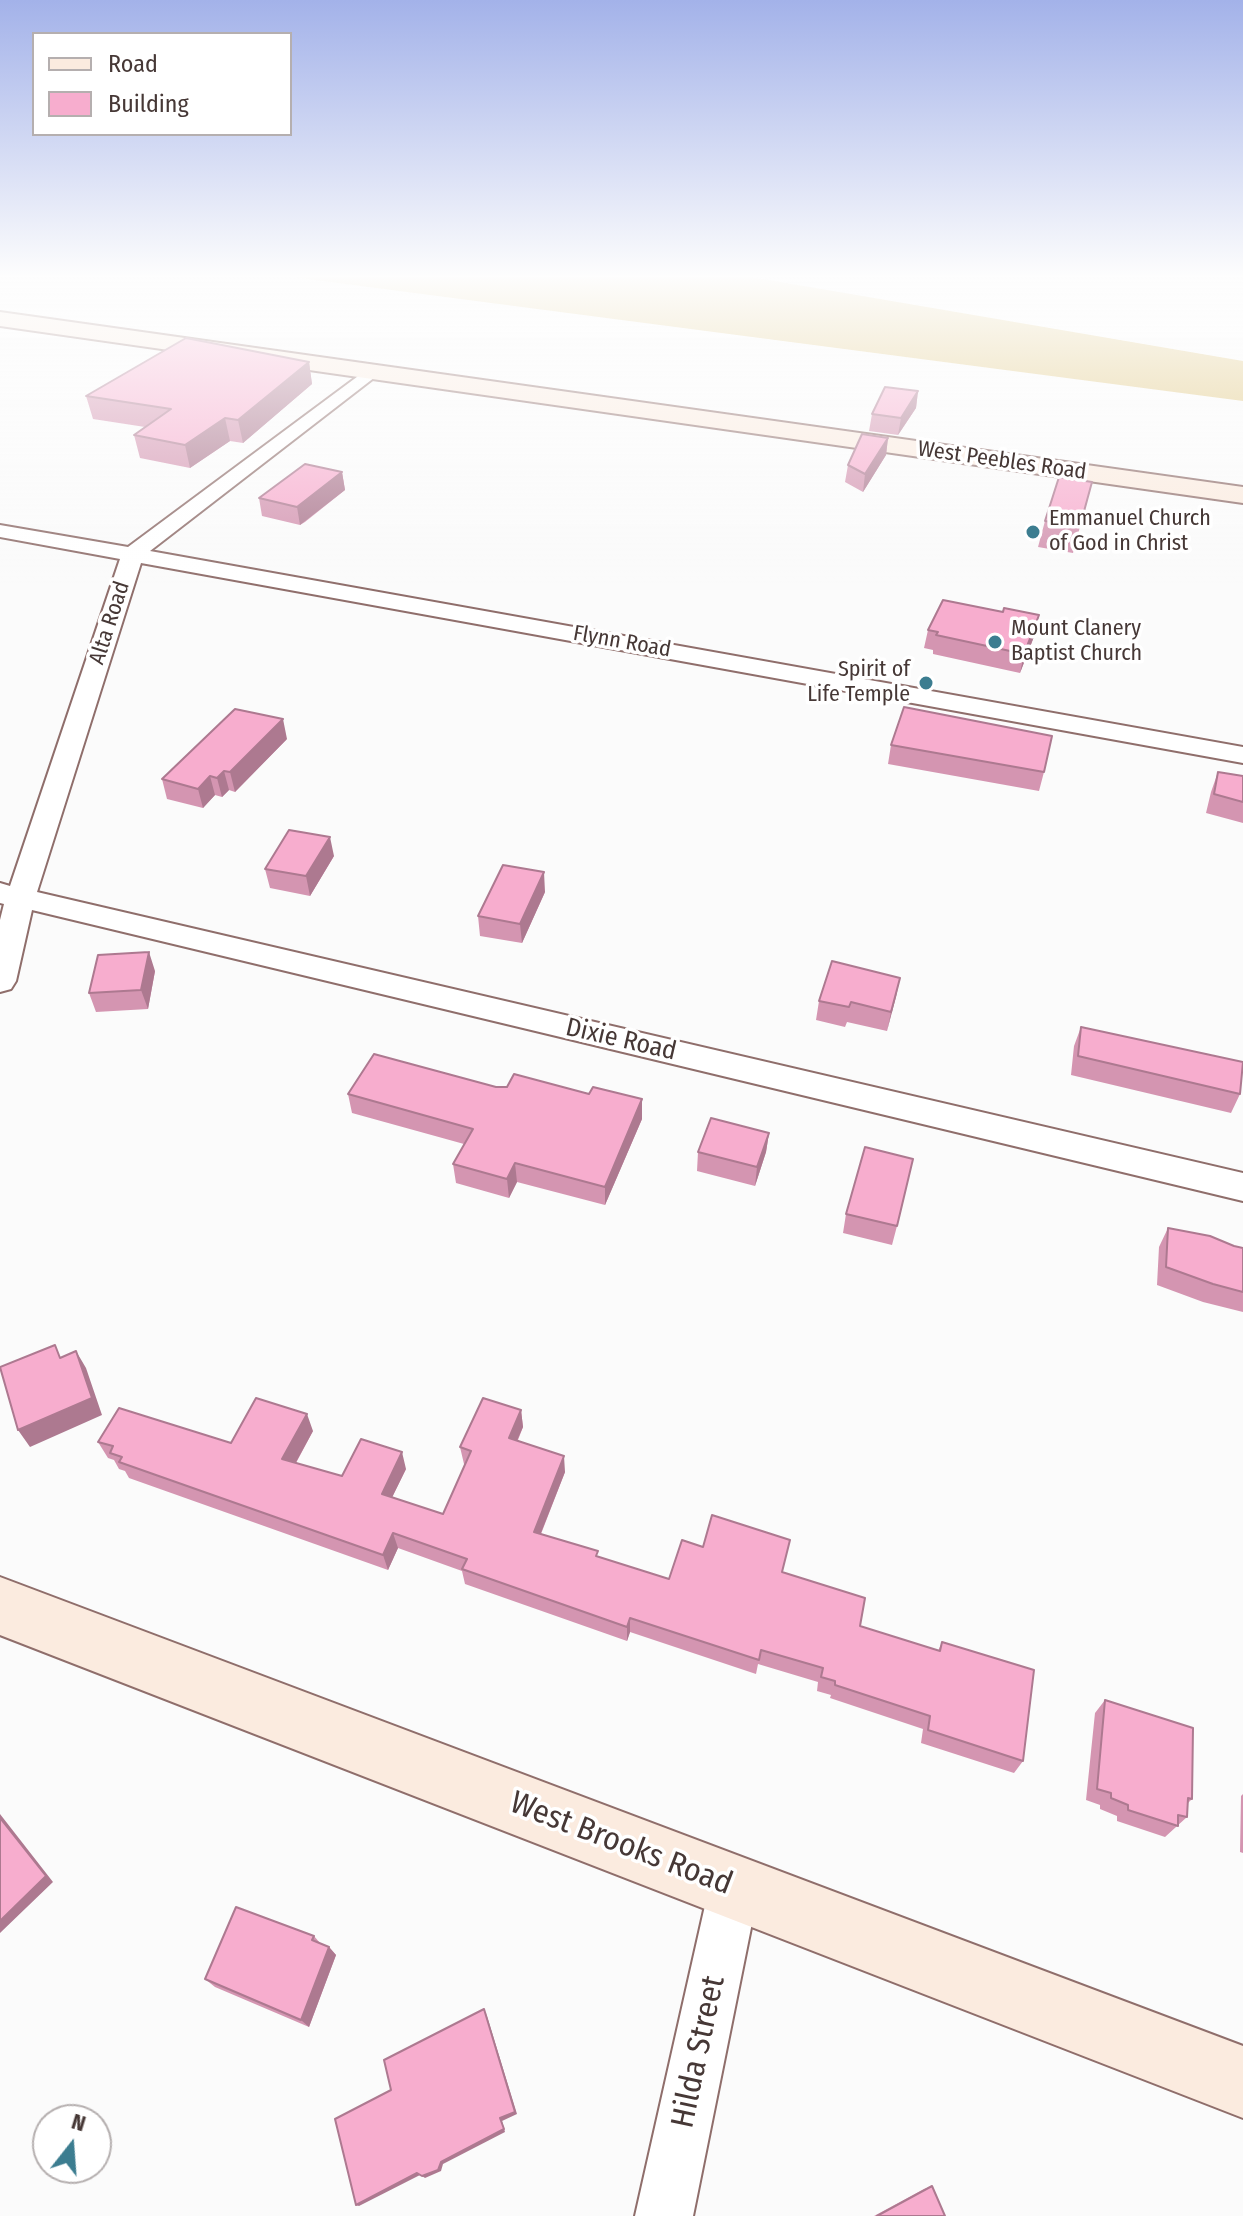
<!DOCTYPE html>
<html>
<head>
<meta charset="utf-8">
<style>
  body { margin:0 }
  #map { position:relative; width:1243px; height:2216px; overflow:hidden; background:#fbfbfb; font-family:"Fira Sans Condensed",sans-serif }
  canvas { display:block }
  .legend { position:absolute; left:32px; top:32px; width:260px; height:104px; box-sizing:border-box; background:#fff; border:2px solid #b5afaf; margin:0; padding:10px 14px; list-style:none; font-size:24px; color:#463836 }
  .legend li { display:flex; align-items:center; gap:16px; height:40px }
  .legend b { width:40px; border:2px solid #b5afaf }
  .north { position:absolute; left:32px; top:2104px; width:80px; height:80px; box-sizing:border-box; background:#fff; border:2px solid #b5afaf; border-radius:50%; rotate:17deg; font-size:22px; font-weight:700; line-height:32px; text-align:center; color:#463836 }
  .north::after { content:''; display:block; margin:auto; width:28px; height:36px; background:#3c7d90; clip-path:polygon(50% 0,100% 100%,50% 72%,0 100%) }
</style>
</head>
<body>
<div id="map">
<canvas width="1243" height="2216"></canvas>
<ul class="legend">
<li><b style="height:10px;background:#fbebdf"></b>Road</li>
<li><b style="height:22px;background:#f7adce"></b>Building</li>
</ul>
<div class="north">N</div>
</div>
<script>
const g = document.querySelector('canvas').getContext('2d');
g.lineJoin = 'round';
function paint(path, color) {
  g.fillStyle = color;
  g.fill(path, 'evenodd');
}
function poly(rows) {
  const path = new Path2D();
  for (const r of rows) {
    path.moveTo(r[0], r[1]);
    for (let i = 2; i < r.length; i += 2) path.lineTo(r[i], r[i + 1]);
  }
  return path;
}
function strokePath(path, color, width, dash) {
  g.strokeStyle = color;
  g.lineWidth = width;
  g.lineCap = dash ? 'butt' : 'round';
  g.setLineDash(dash || []);
  g.stroke(path);
}
function label(font, color, halo, rows, align = 'center') {
  g.font = font + ' "Fira Sans Condensed",sans-serif';
  g.lineWidth = 7;
  g.setLineDash([]);
  g.textBaseline = 'middle';
  g.strokeStyle = halo;
  g.fillStyle = color;
  for (const [text, x, y, turn = 0] of rows) {
    g.save();
    g.translate(x, y);
    g.rotate((+turn || 0) * Math.PI / 180);
    g.textAlign = isNaN(turn) ? turn : align;
    if (halo) g.strokeText(text, 0, 0);
    g.fillText(text, 0, 0);
    g.restore();
  }
}
const forest = poly([
  [292,277,751,277,1243,361,1243,401]
]);
const street = poly([
  [373,365,382,370,379,374,150,551,1243,747,1243,763,141,563,37,892,1243,1173,1243,1201,32,910,16,981,11,989,0,992,0,920,4,904,0,903,0,883,10,886,120,559,0,537,0,525,128,547,373,365],
  [734,1863,752,1870,759,1888,693,2216,635,2216,709,1888,716,1870,734,1863]
]);
const secondary = poly([
  [0,312,1243,487,1243,503,0,326,0,312],
  [0,1577,1243,2046,1243,2118,0,1635,0,1577]
]);
const wall = poly([
  [309,362,312,384,243,443,230,441,190,468,140,458,134,435,145,427,93,419,86,396],
  [918,391,916,408,898,435,869,431,872,414],
  [888,438,886,455,863,492,845,482,848,465],
  [342,472,345,490,305,522,300,525,262,516,259,498],
  [1092,482,1073,553,1038,547,1045,521],
  [928,630,1035,634,1020,673,933,654,933,650,924,648],
  [287,739,235,792,229,790,222,797,215,795,203,808,167,799,162,779],
  [891,745,1044,772,1039,791,888,764],
  [1218,772,1243,776,1243,823,1206,813,1211,792],
  [334,856,310,896,270,888,265,869],
  [545,892,522,943,480,936,478,916],
  [155,971,148,1009,96,1012,89,993],
  [900,978,887,1031,847,1022,845,1027,816,1020,819,1001],
  [1081,1027,1240,1094,1231,1113,1071,1075,1074,1046],
  [348,1094,589,1094,642,1099,642,1119,605,1205,517,1182,509,1198,456,1183,453,1164,464,1144,352,1113],
  [769,1133,766,1152,755,1186,697,1171,698,1152],
  [846,1214,897,1226,892,1245,843,1233],
  [1168,1228,1243,1248,1243,1312,1203,1302,1157,1285,1159,1247],
  [521,1410,523,1427,518,1440,565,1472,541,1534,598,1557,669,1579,783,1572,860,1626,938,1651,942,1642,1023,1761,1014,1773,921,1743,923,1729,830,1698,831,1695,817,1691,818,1682,758,1664,756,1674,630,1632,627,1641,465,1584,462,1571,398,1548,388,1570,129,1478,125,1471,119,1469,114,1460,108,1458,98,1442,231,1443,313,1431,296,1463,342,1476,406,1469,392,1497,443,1514,465,1464,464,1464,460,1447],
  [1105,1700,1192,1799,1188,1803,1187,1817,1165,1837,1117,1821,1117,1816,1100,1809,1100,1805,1086,1800,1095,1713],
  [1243,1794,1243,1853,1240,1852,1241,1796],
  [314,1936,320,1943,329,1947,336,1955,309,2027,215,1987,205,1979],
  [932,2186,945,2216,874,2216,924,2189]
]);
const shadedWall = poly([
  [309,362,312,384,243,443,238,420],
  [918,391,916,408,898,435,901,418],
  [225,418,230,441,190,468,185,445],
  [888,438,886,455,863,492,865,474],
  [342,472,345,490,300,525,297,507],
  [1039,615,1035,634,1020,673,1024,654],
  [283,719,287,739,235,792,230,772],
  [224,771,229,790,222,797,217,778],
  [210,776,215,795,203,808,198,789],
  [330,837,334,856,310,896,306,876],
  [544,872,545,892,522,943,520,924],
  [149,952,155,971,148,1009,141,990],
  [900,978,896,997,887,1031,891,1012],
  [642,1099,642,1119,605,1205,605,1187],
  [769,1133,766,1152,755,1186,757,1167],
  [515,1163,517,1182,509,1198,507,1179],
  [76,1351,86,1368,102,1415,30,1447,18,1430],
  [521,1410,523,1427,511,1454,509,1438],
  [307,1414,313,1431,289,1475,282,1459],
  [402,1452,406,1469,386,1510,382,1494],
  [564,1456,565,1472,535,1548,534,1532],
  [393,1533,398,1548,388,1570,383,1555],
  [630,1618,630,1632,627,1641,627,1627],
  [0,1814,53,1882,0,1933],
  [329,1947,336,1955,309,2027,301,2020],
  [486,2013,517,2114,502,2121,505,2132,443,2164,441,2171,425,2178,422,2176,500,2118],
  [417,2173,420,2175,359,2206,356,2205]
]);
const building = poly([
  [186,338,309,362,238,420,225,418,185,445,134,435,171,409,86,396,186,338],
  [885,387,918,391,901,418,872,414,885,387],
  [862,434,888,438,865,474,848,465,862,434],
  [305,464,342,472,297,507,259,498,305,464],
  [1059,477,1092,482,1080,526,1045,521,1059,477],
  [943,600,1003,612,1004,608,1039,615,1024,654,936,635,938,632,928,630,943,600],
  [904,707,1052,736,1044,772,891,745,904,707],
  [235,709,283,719,230,772,224,771,217,778,210,776,198,789,162,779,235,709],
  [1218,772,1243,776,1243,802,1214,794,1218,772],
  [289,830,330,837,306,876,265,869,289,830],
  [503,865,544,872,520,924,478,916,503,865],
  [149,952,141,990,89,993,98,955,149,952],
  [832,961,900,978,891,1012,851,1002,849,1007,819,1001,832,961],
  [1081,1027,1243,1062,1240,1094,1078,1056,1081,1027],
  [374,1054,496,1087,507,1087,514,1074,589,1094,593,1087,642,1099,605,1187,515,1163,507,1179,453,1164,473,1129,348,1094,374,1054],
  [711,1118,769,1133,757,1167,698,1152,711,1118],
  [865,1147,913,1159,897,1226,846,1214,865,1147],
  [1168,1228,1210,1236,1234,1246,1243,1248,1243,1292,1213,1284,1166,1267,1168,1228],
  [55,1345,60,1358,76,1351,92,1398,18,1430,0,1367,55,1345],
  [256,1398,307,1414,282,1459,342,1476,361,1439,402,1452,382,1494,443,1514,471,1451,460,1447,483,1398,521,1410,509,1438,564,1456,534,1532,598,1551,596,1556,669,1579,682,1540,703,1547,712,1515,790,1540,782,1572,865,1598,860,1626,940,1651,942,1642,1034,1670,1023,1761,928,1730,930,1716,835,1685,835,1681,821,1677,823,1668,761,1650,759,1660,630,1618,627,1627,462,1569,467,1559,393,1533,383,1555,119,1462,122,1457,110,1453,113,1446,98,1442,119,1408,231,1443,256,1398],
  [1105,1700,1193,1728,1192,1799,1188,1798,1187,1817,1178,1815,1178,1826,1128,1810,1128,1805,1111,1798,1111,1793,1097,1789,1105,1700],
  [0,1818,46,1876,0,1921,0,1818],
  [236,1907,314,1936,312,1940,329,1947,301,2020,205,1979,236,1907],
  [484,2009,515,2112,500,2118,504,2129,441,2162,438,2170,422,2176,417,2173,356,2205,335,2119,391,2090,384,2060,484,2009],
  [932,2186,945,2216,877,2216,932,2186]
]);
const markers = [
  [1033,532,8,"#3c7d90"],
  [995,642,8,"#3c7d90"],
  [926,683,8,"#3c7d90"]
];
const farStreetnames = [
  ["West Peebles Road",1002,461,8],
  ["Alta Road",110,623,-72],
  ["Flynn Road",622,642,10]
];
const farPoinames = [
  ["Emmanuel Church",1049,519],
  ["of God in Christ",1049,544],
  ["Mount Clanery",1011,629],
  ["Baptist Church",1011,654],
  ["Spirit of",910,670,"right"],
  ["Life Temple",910,695,"right"]
];
const streetNames = [
  ["Dixie Road",621,1040,13]
];
const nearStreetnames = [
  ["West Brooks Road",621,1844,21],
  ["Hilda Street",699,2052,-78]
];
paint(forest, '#dfc57c');
strokePath(street, '#8f6e6b', 4);
strokePath(secondary, '#8f6e6b', 4);
paint(street, '#fff');
paint(secondary, '#fbebdf');
paint(wall, '#d495b1');
paint(shadedWall, '#ad7990');
paint(building, '#f7adce');
strokePath(building, '#ad7990', 2);
const sky = g.createLinearGradient(0, 0, 0, 587);
sky.addColorStop(0, '#a3b2e9');
sky.addColorStop(0.47, '#fdfdfd');
sky.addColorStop(1, '#fdfdfd00');
g.fillStyle = sky;
g.fillRect(0, 0, 1243, 587);
for (const [x, y, r, color] of markers) {
  const dot = new Path2D();
  dot.arc(x, y, r, 0, 2 * Math.PI);
  g.fillStyle = color;
  g.fill(dot);
  strokePath(dot, '#fff', 3);
}
label('22px', '#463836', '#fff', farStreetnames);
label('22px', '#463836', '#fff', farPoinames, 'left');
label('26px', '#463836', '#fff', streetNames);
label('32px', '#463836', '#fff', nearStreetnames);
</script>
</body>
</html>
